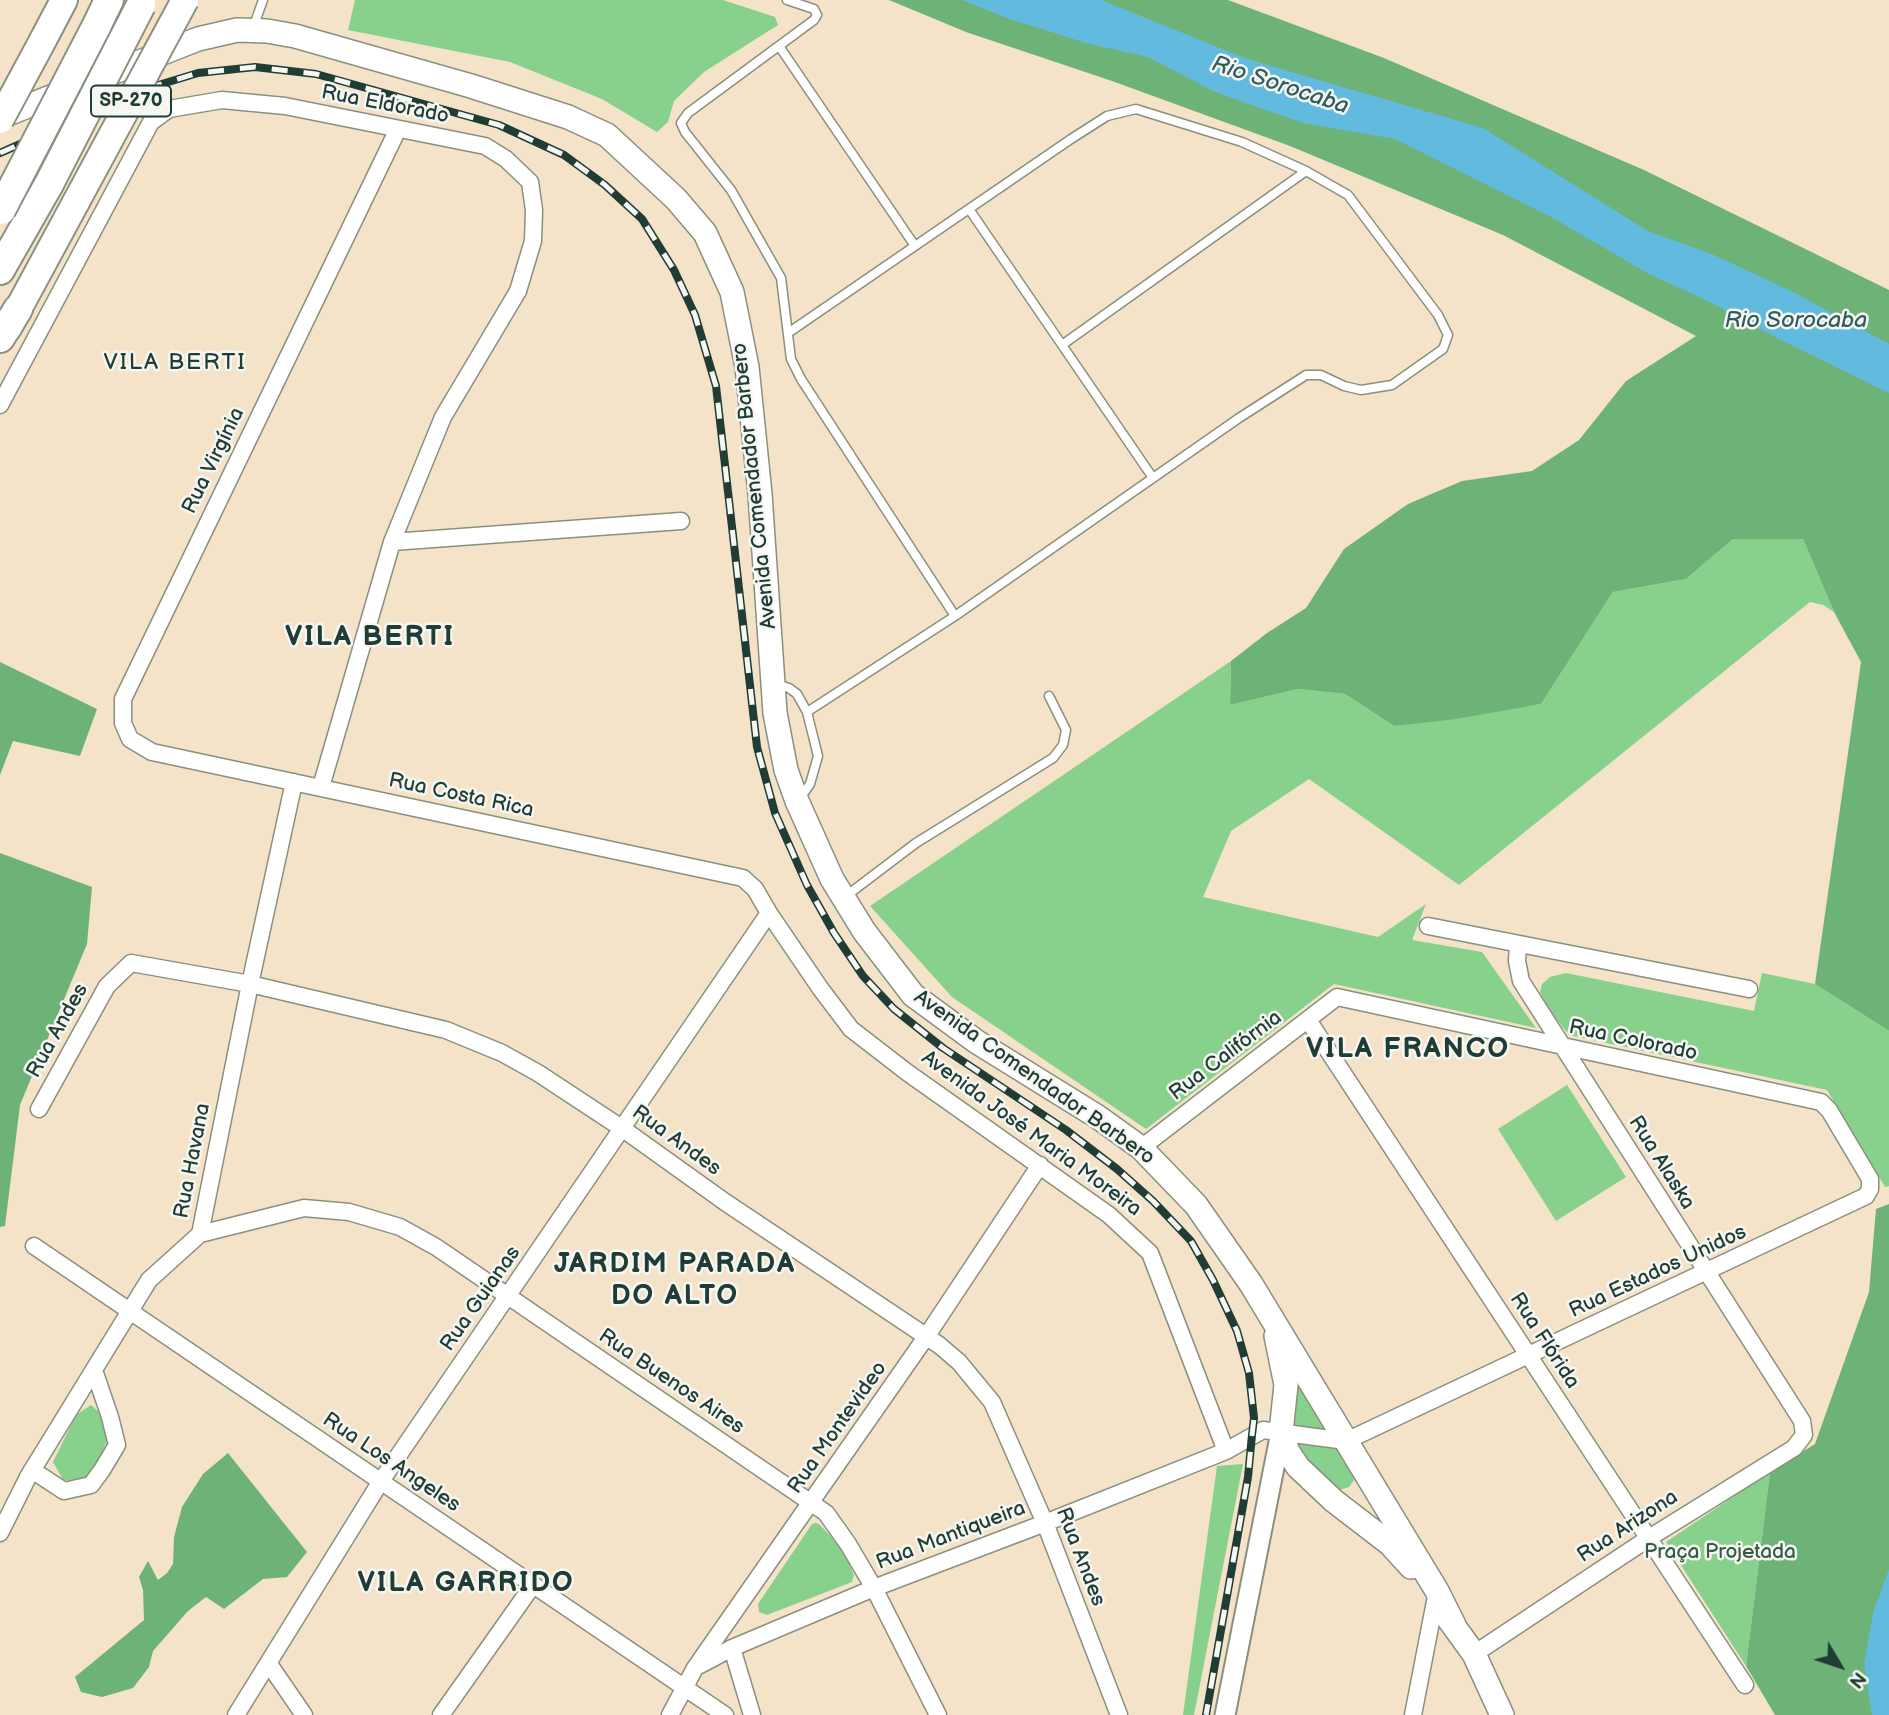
<!DOCTYPE html>
<html>
<head>
<meta charset="utf-8">
<style>
  body { margin:0 }
  #map { position:relative; width:1889px; height:1715px; overflow:hidden; background:#f4e2c9; font-family:"Balsamiq Sans",sans-serif }
  canvas { display:block }
  .north { position:absolute; left:1805px; top:1631px; width:70px; height:70px; -webkit-text-stroke:5px #f6f6f2; paint-order:stroke; rotate:129deg; font-size:19px; font-weight:700; line-height:28px; text-align:center; color:#1f3d34 }
  .north::after { content:''; display:block; margin:auto; width:24px; height:32px; background:#1f3d34; clip-path:polygon(50% 0,100% 100%,50% 72%,0 100%) }
</style>
</head>
<body>
<div id="map">
<canvas width="1889" height="1715"></canvas>
<div class="north">N</div>
</div>
<script>
const g = document.querySelector('canvas').getContext('2d');
g.lineJoin = 'round';
function paint(path, color) {
  g.fillStyle = color;
  g.fill(path, 'evenodd');
}
function poly(rows) {
  const path = new Path2D();
  for (const r of rows) {
    path.moveTo(r[0], r[1]);
    for (let i = 2; i < r.length; i += 2) path.lineTo(r[i], r[i + 1]);
  }
  return path;
}
function strokePath(path, color, width, dash) {
  g.strokeStyle = color;
  g.lineWidth = width;
  g.lineCap = dash ? 'butt' : 'round';
  g.setLineDash(dash || []);
  g.stroke(path);
}
function label(font, color, halo, rows, align = 'center') {
  g.font = font + ' "Balsamiq Sans",sans-serif';
  g.lineWidth = 5;
  g.setLineDash([]);
  g.textBaseline = 'middle';
  g.strokeStyle = halo;
  g.fillStyle = color;
  for (const [text, x, y, turn = 0] of rows) {
    g.save();
    g.translate(x, y);
    g.rotate((+turn || 0) * Math.PI / 180);
    g.textAlign = isNaN(turn) ? turn : align;
    if (halo) g.strokeText(text, 0, 0);
    g.fillText(text, 0, 0);
    g.restore();
  }
}
const green = poly([
  [355,0,723,0,775,17,778,25,704,72,674,101,668,122,657,132,602,99,510,62,348,30],
  [1733,539,1803,539,1834,612,1823,605,1810,602,1459,885,1309,779,1231,831,1203,897,1378,937,1426,904,1412,940,1482,952,1536,1028,1334,984,1146,1129,952,997,870,906,1231,661,1230,705,1298,689,1345,694,1394,726,1541,704,1613,592,1686,579],
  [1566,973,1754,1011,1762,973,1815,984,1889,1031,1889,1186,1885,1187,1827,1090,1569,1035,1549,1010,1540,992,1542,984,1550,977],
  [1567,1085,1626,1177,1556,1221,1498,1129],
  [1287,1350,1342,1448,1355,1479,1349,1487,1339,1490,1297,1451,1289,1435],
  [91,1405,102,1415,107,1440,100,1459,83,1481,63,1480,53,1462,76,1415],
  [1243,1464,1194,1715,1183,1715,1217,1466],
  [1770,1472,1746,1666,1666,1542],
  [816,1523,819,1524,842,1548,854,1575,852,1582,767,1615,759,1612,758,1604,812,1524]
]);
const forest = poly([
  [889,0,1228,0,1384,58,1644,170,1889,290,1889,1031,1815,984,1861,662,1834,612,1803,539,1733,539,1686,579,1613,592,1541,704,1456,719,1394,726,1345,694,1298,689,1230,705,1231,661,1267,633,1306,608,1344,549,1408,504,1462,481,1532,471,1579,440,1626,381,1696,336,1503,235,1290,146,1112,81,966,32],
  [0,662,97,709,80,756,13,741,0,775],
  [0,853,92,887,87,944,20,1105,5,1226,0,1227],
  [1889,1204,1889,1715,1775,1715,1746,1666,1770,1472,1815,1444,1869,1292,1876,1209],
  [228,1453,307,1552,287,1577,263,1579,224,1609,206,1597,188,1611,153,1651,149,1667,133,1688,102,1697,81,1692,75,1677,144,1620,143,1590,139,1577,148,1561,158,1580,167,1573,173,1564,174,1537,182,1507,203,1474]
]);
const water = poly([
  [962,0,1101,0,1247,59,1483,128,1648,231,1714,255,1793,292,1889,344,1889,393,1781,340,1710,302,1649,274,1553,218,1395,139,1303,123,1215,92,1148,57,1086,43,1007,18],
  [1889,1569,1889,1715,1872,1715,1864,1664,1873,1613]
]);
const service = poly([
  [787,0,814,9,817,15,814,20,688,113,681,123,685,132,731,190,781,278,791,359,801,379,955,616],
  [253,28,263,0],
  [779,46,915,246],
  [969,209,1153,478],
  [788,333,1071,139,1107,116,1136,109,1242,142,1306,171,1348,195,1438,315,1448,335,1443,349,1392,385,1361,390,1344,386,1321,375,1306,375,1239,418,955,616,807,712],
  [1062,345,1306,171],
  [776,684,789,688,797,694,807,712,818,756,810,784,801,797],
  [846,896,916,843,1053,758,1063,745,1066,730,1049,696]
]);
const minor = poly([
  [398,129,123,699,123,723,130,739,152,752,743,878,755,889,769,913,820,988,851,1029,908,1073,1109,1215,1150,1253,1226,1451,1263,1430,1346,1441,1866,1196,1870,1189,1870,1179,1829,1110,1821,1102,1337,997,1141,1148],
  [0,405,151,122,169,109,222,100,285,106,485,146,506,159,530,182,534,210,533,241,518,291,443,417,392,542],
  [321,787,392,542,681,521],
  [1428,926,1749,989],
  [1308,1020,1745,1685],
  [39,1109,107,986,131,963,250,984,446,1030,502,1053,538,1073,623,1129,725,1202,939,1345,959,1362,992,1402,1045,1523,1119,1715],
  [200,1234,304,1208,349,1212,400,1227,436,1247,826,1513,848,1544,874,1588,938,1715],
  [34,1246,725,1715],
  [32,1470,64,1491,91,1485,102,1470,117,1445,110,1417,94,1370],
  [0,1533,28,1477,149,1280,200,1234,250,984,294,782],
  [732,1648,752,1715],
  [1474,1654,1649,1538,1794,1448,1804,1435,1802,1421,1521,981,1517,961,1518,944],
  [269,1664,304,1715],
  [700,1665,732,1648,874,1588,1045,1523,1226,1451],
  [236,1715,381,1481,769,913],
  [441,1715,533,1585],
  [670,1715,695,1668,926,1337,1040,1165],
  [1413,1715,1437,1591]
]);
const tertiary = poly([
  [1225,1715,1281,1432]
]);
const secondary = poly([
  [0,117,198,39,237,30,267,31,295,36,471,86,568,117,607,135,676,199,705,233,732,292,747,367,760,494,775,713,786,770,797,801,832,879,864,931,913,995,977,1042,1098,1117,1141,1148,1196,1205,1251,1284,1437,1591,1454,1625],
  [1276,1336,1286,1385,1281,1432,1288,1452,1298,1467,1334,1501,1390,1544,1411,1567],
  [1445,1614,1474,1654,1502,1715]
]);
const trunk = poly([
  [43,40,64,0],
  [8,328,76,202]
]);
const motorway = poly([
  [97,25,109,0],
  [0,270,49,184],
  [0,338,18,309]
]);
const rail = poly([
  [0,153,142,90,198,73,255,67,316,74,499,125,564,155,605,185,642,219,674,270,695,315,716,386,757,747,775,813,807,885,834,933,863,976,894,1009,943,1048,1066,1130,1117,1169,1153,1201,1191,1241,1213,1280,1237,1331,1249,1373,1254,1418,1252,1435,1248,1477,1206,1715]
]);
const trunkBridge = poly([
  [0,120,43,40],
  [76,202,185,0]
]);
const motorwayBridge = poly([
  [49,184,141,5],
  [1,210,97,25]
]);
const shields = [
  [131,101,80]
];
const shieldNames = [
  ["SP-270",131,101]
];
const streetNames = [
  ["Rua Eldorado",385,105,11],
  ["Rua Virgínia",214,461,-64],
  ["Avenida Comendador Barbero",755,486,-96],
  ["Rua Costa Rica",461,796,12],
  ["Rua Andes",58,1031,-61],
  ["Rua Colorado",1633,1041,12],
  ["Rua Califórnia",1226,1056,-37],
  ["Avenida Comendador Barbero",1034,1078,35],
  ["Avenida José Maria Moreira",1031,1134,36],
  ["Rua Andes",676,1141,36],
  ["Rua Havana",193,1161,-79],
  ["Rua Alaska",1661,1163,58],
  ["Rua Estados Unidos",1658,1272,-25],
  ["Rua Guianas",481,1299,-55],
  ["Rua Flórida",1544,1341,57],
  ["Rua Buenos Aires",671,1382,34],
  ["Rua Montevideo",838,1428,-55],
  ["Rua Los Angeles",391,1463,34],
  ["Rua Arizona",1628,1527,-33],
  ["Rua Mantiqueira",951,1536,-21],
  ["Rua Andes",1080,1557,69]
];
const parkNames = [
  ["Praça Projetada",1720,1553]
];
const waterNames = [
  ["Rio Sorocaba",1280,86,18],
  ["Rio Sorocaba",1796,321]
];
const neighbourhoodNames = [
  ["VILA BERTI",175,363]
];
const districtNames = [
  ["VILA BERTI",370,638],
  ["VILA FRANCO",1408,1050],
  ["JARDIM PARADA",675,1265],
  ["DO ALTO",675,1297],
  ["VILA GARRIDO",466,1584]
];
paint(green, '#87d18d');
paint(forest, '#6db378');
paint(water, '#62badf');
strokePath(service, '#8a907e', 11);
strokePath(minor, '#8a907e', 19);
strokePath(tertiary, '#8a907e', 23);
strokePath(secondary, '#8a907e', 26);
strokePath(trunk, '#8a907e', 30);
strokePath(motorway, '#8a907e', 32);
strokePath(service, '#fff', 8);
strokePath(minor, '#fff', 16);
strokePath(tertiary, '#fff', 19);
strokePath(secondary, '#fff', 23);
strokePath(trunk, '#fff', 26);
strokePath(motorway, '#fff', 28);
strokePath(rail, '#1f3d34', 8);
strokePath(rail, '#f6f6f2', 5, [16]);
strokePath(trunkBridge, '#8a907e', 30, []);
strokePath(motorwayBridge, '#8a907e', 32, []);
strokePath(trunkBridge, '#fff', 26);
strokePath(motorwayBridge, '#fff', 28);
for (const [x, y, w] of shields) {
  const box = new Path2D();
  box.roundRect(x - w / 2, y - 15.5, w, 31, 5);
  g.fillStyle = '#f6f6f2';
  g.fill(box);
  strokePath(box, '#1f3d34', 2);
}
label('bold 19px', '#1f3d34', null, shieldNames);
label('21px', '#1f3d34', '#f6f6f2', streetNames);
label('21px', '#345b46', '#f6f6f2', parkNames);
label('italic 23px', '#305c5f', '#f6f6f2', waterNames);
g.letterSpacing = '2px';
label('23px', '#1f3d34', '#f6f6f2', neighbourhoodNames);
g.letterSpacing = '0px';
g.letterSpacing = '2px';
label('bold 28px', '#1f3d34', '#f6f6f2', districtNames);
g.letterSpacing = '0px';
</script>
</body>
</html>
